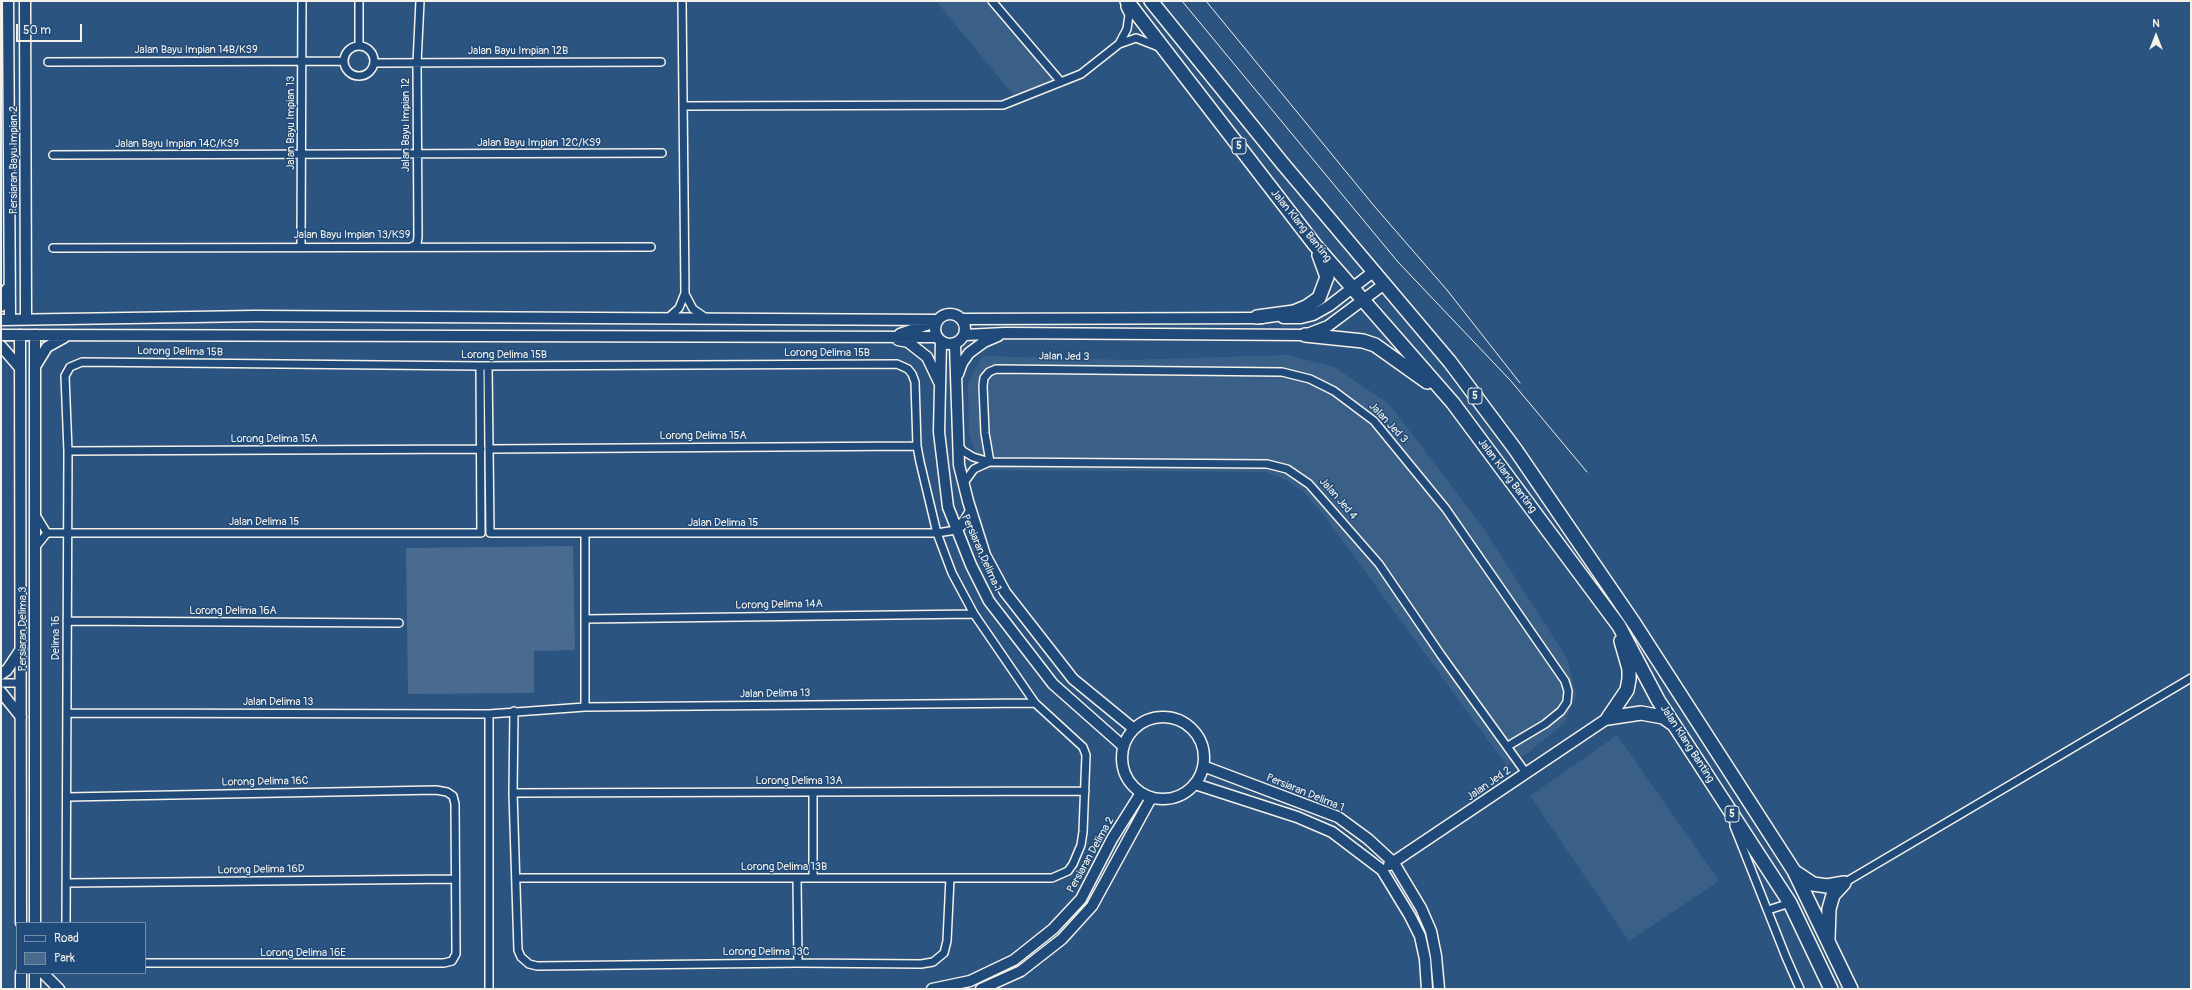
<!DOCTYPE html>
<html>
<head>
<meta charset="utf-8">
<style>
  body { margin:0 }
  #map { position:relative; width:2192px; height:990px; overflow:hidden; background:#2c5481; font-family:Pangolin,sans-serif }
  canvas { display:block }
  .frame { position:absolute; inset:0; border:2px solid #f4f1e8; pointer-events:none }
  .legend { position:absolute; left:16px; top:922px; width:130px; height:52px; box-sizing:border-box; background:#1f4a7a; border:1px solid #748da6; margin:0; padding:5px 7px; list-style:none; font-size:12px; color:#f4f1e8 }
  .legend li { display:flex; align-items:center; gap:8px; height:20px }
  .legend b { width:20px; border:1px solid #748da6 }
  .north { position:absolute; left:2136px; top:16px; width:40px; height:40px; -webkit-text-stroke:3px #1f4a7a; paint-order:stroke; rotate:0deg; font-size:11px; font-weight:700; line-height:16px; text-align:center; color:#f4f1e8 }
  .north::after { content:''; display:block; margin:auto; width:14px; height:18px; background:#f4f1e8; clip-path:polygon(50% 0,100% 100%,50% 72%,0 100%) }
  .scale { position:absolute; left:16px; top:24px; width:66px; height:18px; box-sizing:border-box; border:2px solid #f4f1e8; border-top:0; padding-left:5px; font-size:12px; line-height:14px; white-space:nowrap; color:#f4f1e8; -webkit-text-stroke:3px #1f4a7a; paint-order:stroke }
</style>
</head>
<body>
<div id="map">
<canvas width="2192" height="990"></canvas>
<div class="frame"></div>
<ul class="legend">
<li><b style="height:5px;background:#1f4a7a"></b>Road</li>
<li><b style="height:11px;background:#496b90"></b>Park</li>
</ul>
<div class="north">N</div>
<div class="scale">50 m</div>
</div>
<script>
const g = document.querySelector('canvas').getContext('2d');
g.lineJoin = 'round';
function paint(path, color) {
  g.fillStyle = color;
  g.fill(path, 'evenodd');
}
function poly(rows) {
  const path = new Path2D();
  for (const r of rows) {
    if (r.length === 3) {
      path.moveTo(r[0] + r[2], r[1]);
      path.arc(r[0], r[1], r[2], 0, 2 * Math.PI);
      continue;
    }
    path.moveTo(r[0], r[1]);
    for (let i = 2; i < r.length; i += 2) path.lineTo(r[i], r[i + 1]);
  }
  return path;
}
function strokePath(path, color, width, dash) {
  g.strokeStyle = color;
  g.lineWidth = width;
  g.lineCap = dash ? 'butt' : 'round';
  g.setLineDash(dash || []);
  g.stroke(path);
}
function label(font, color, halo, rows, align = 'center') {
  g.font = font + ' Pangolin,sans-serif';
  g.lineWidth = 3;
  g.setLineDash([]);
  g.textBaseline = 'middle';
  g.strokeStyle = halo;
  g.fillStyle = color;
  for (const [text, x, y, turn = 0] of rows) {
    g.save();
    g.translate(x, y);
    g.rotate((+turn || 0) * Math.PI / 180);
    g.textAlign = isNaN(turn) ? turn : align;
    if (halo) g.strokeText(text, 0, 0);
    g.fillText(text, 0, 0);
    g.restore();
  }
}
const built = poly([
  [936,1,988,1,1056,81,1015,97],
  [1287,355,1334,367,1389,404,1482,526,1568,660,1576,696,1564,723,1529,752,1507,766,1326,518,1302,490,1284,479,1266,472,982,470,969,434,968,383,983,356,1129,360],
  [1617,735,1719,881,1629,941,1530,796]
]);
const green = poly([
  [573,546,575,650,534,651,534,693,408,694,406,548]
]);
const street = poly([
  [359,1,359,46],
  [992,1,1061,82],
  [1119,44,1127,29,1129,15,1125,7],
  [359,61,15],
  [48,62,344,61],
  [374,63,661,62],
  [683,106,1003,105,1081,74,1119,44,1136,38,1159,47],
  [53,155,662,153],
  [301,246,302,1],
  [413,246,417,244,418,237,417,63,420,1],
  [53,248,651,247],
  [685,294,693,309,706,318],
  [667,319,679,308,685,293,682,1],
  [488,366,490,533,937,533,956,530],
  [958,445,963,451,973,457,990,462,1267,464,1287,469,1309,484,1379,564,1441,655,1526,773],
  [490,449,917,446],
  [68,451,481,449],
  [990,462,985,433,983,386,984,378,989,372,996,369,1282,372,1310,379,1334,391,1374,421,1446,509,1565,681,1568,691,1567,702,1561,711,1545,724,1508,746],
  [963,484,974,469,989,462],
  [36,515,47,533],
  [47,533,481,533,480,366],
  [585,534,585,707],
  [35,548,47,533],
  [585,619,974,614],
  [67,621,399,623],
  [1,683,21,683],
  [514,711,513,793,518,950,521,957,529,964,537,966,798,963,921,964,933,962,944,953,947,941,950,878],
  [67,713,489,714,585,707,1035,703],
  [489,714,489,989],
  [813,792,813,878],
  [513,793,1085,791],
  [67,797,436,790,447,792,453,796,455,804,456,947,456,954,452,961,444,963,145,963],
  [1734,826,1786,957,1800,989],
  [797,878,798,963],
  [67,883,455,879],
  [1844,883,2191,678],
  [1768,910,1790,903],
  [66,923,68,451,65,376,70,367,82,362,480,366,897,364,908,369,912,374,915,382,917,446,920,462,937,533,952,573,974,614,1035,703,1083,747,1086,755,1083,832,1081,845,1073,864,1068,871,1052,878,516,878]
]);
const secondary = poly([
  [8,1,10,320],
  [25,1,26,319],
  [1,306,7,289],
  [950,329,15],
  [1283,318,1301,318,1313,315,1329,306,1373,272],
  [962,319,1263,318],
  [1,320,255,316,937,320],
  [900,334,932,323],
  [1,335,937,337],
  [20,335,21,923],
  [35,335,35,923],
  [965,335,1005,333,1305,335,1328,326,1383,285],
  [898,340,908,342,927,357,939,382],
  [941,342,939,432,948,507,971,565,989,601,1053,684,1123,746],
  [955,344,959,465,968,501,985,555,1005,592,1073,679,1134,729],
  [1,346,20,368],
  [36,365,47,347,65,337],
  [958,374,962,363,969,353,984,342,998,336],
  [956,530,965,521,971,511],
  [1,674,7,670,21,649],
  [1,692,21,717],
  [1163,758,41],
  [1203,766,1338,817,1368,839,1394,863,1421,908,1431,931,1436,956,1439,989],
  [1195,784,1297,817,1332,832,1382,870,1410,916,1420,936,1425,959,1427,989],
  [1389,865,1608,718],
  [21,973,21,989],
  [35,973,35,989],
  [43,973,59,989],
  [932,989,970,981,1014,960,1053,929,1081,899,1112,839,1141,793],
  [981,989,1021,971,1062,939,1092,906,1151,798]
]);
const highway = poly([
  [1127,1,1315,245,1453,403,1619,626,1658,700,1790,903,1831,989],
  [1151,1,1283,164,1450,362,1515,449,1634,623,1794,871,1851,989],
  [1257,317,1294,312,1306,307,1319,298,1327,277,1319,255],
  [1305,335,1363,341,1375,345,1427,382],
  [1608,718,1627,690,1629,679,1629,669,1621,641],
  [1608,718,1641,713,1663,717,1673,724],
  [1795,872,1813,884,1827,886,1844,883],
  [1828,939,1829,909,1833,895,1844,883]
]);
const tram = poly([
  [1182,1,1398,262,1511,381,1587,472],
  [1206,1,1375,207,1447,290,1520,383]
]);
const shields = [
  [1239,146,14],
  [1475,396,14],
  [1732,814,14]
];
const shieldNames = [
  ["5",1239,146],
  ["5",1475,396],
  ["5",1732,814]
];
const streetNames = [
  ["Jalan Bayu Impian 14B/KS9",196,50],
  ["Jalan Bayu Impian 12B",518,51],
  ["Jalan Bayu Impian 13",291,123,-90],
  ["Jalan Bayu Impian 12",406,125,-90],
  ["Jalan Bayu Impian 12C/KS9",539,143],
  ["Jalan Bayu Impian 14C/KS9",177,144],
  ["Persiaran Bayu Impian 2",14,160,-90],
  ["Jalan Klang Banting",1301,226,51],
  ["Jalan Bayu Impian 13/KS9",352,235],
  ["Lorong Delima 15B",180,352,1],
  ["Lorong Delima 15B",827,353],
  ["Lorong Delima 15B",504,355],
  ["Jalan Jed 3",1064,357,1],
  ["Jalan Jed 3",1388,423,47],
  ["Lorong Delima 15A",703,436],
  ["Lorong Delima 15A",274,439],
  ["Jalan Klang Banting",1507,476,53],
  ["Jalan Jed 4",1338,499,49],
  ["Jalan Delima 15",264,522],
  ["Jalan Delima 15",723,523],
  ["Persiaran Delima 1",981,553,66],
  ["Lorong Delima 14A",779,605,-1],
  ["Lorong Delima 16A",233,611],
  ["Persiaran Delima 3",23,629,-90],
  ["Delima 16",56,638,-90],
  ["Jalan Delima 13",775,694,-1],
  ["Jalan Delima 13",278,702],
  ["Jalan Klang Banting",1687,744,57],
  ["Lorong Delima 13A",799,781],
  ["Lorong Delima 16C",265,782,-1],
  ["Jalan Jed 2",1489,784,-35],
  ["Persiaran Delima 1",1305,793,22],
  ["Persiaran Delima 2",1091,855,-61],
  ["Lorong Delima 13B",784,867],
  ["Lorong Delima 16D",261,870,-1],
  ["Lorong Delima 13C",766,952],
  ["Lorong Delima 16E",303,953]
];
paint(built, '#3b6088');
paint(green, '#496b90');
strokePath(street, '#f4f1e8', 10);
strokePath(secondary, '#f4f1e8', 13);
strokePath(highway, '#f4f1e8', 16);
strokePath(street, '#1f4a7a', 7);
strokePath(secondary, '#1f4a7a', 10);
strokePath(highway, '#1f4a7a', 13);
strokePath(tram, '#f4f1e8', 1);
for (const [x, y, w] of shields) {
  const box = new Path2D();
  box.roundRect(x - w / 2, y - 8, w, 16, 3);
  g.fillStyle = '#1f4a7a';
  g.fill(box);
  strokePath(box, '#f4f1e8', 1);
}
label('bold 10px', '#f4f1e8', null, shieldNames);
label('11px', '#f4f1e8', '#1f4a7a', streetNames);
</script>
</body>
</html>
